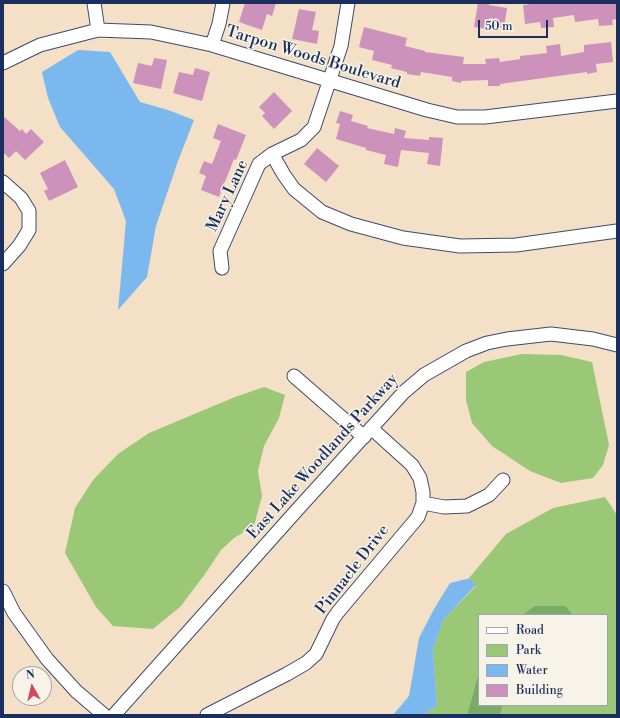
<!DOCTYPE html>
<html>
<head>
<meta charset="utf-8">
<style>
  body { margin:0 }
  #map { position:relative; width:620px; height:718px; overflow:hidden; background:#f4e0c6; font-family:"Libre Bodoni",serif }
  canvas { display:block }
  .frame { position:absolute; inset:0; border:4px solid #1b2f5e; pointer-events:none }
  .legend { position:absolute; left:478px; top:614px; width:130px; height:92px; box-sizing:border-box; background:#f7f3e8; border:1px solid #9fa5b1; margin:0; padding:5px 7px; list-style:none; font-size:12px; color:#1b2f5e }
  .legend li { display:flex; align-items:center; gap:8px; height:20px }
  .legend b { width:20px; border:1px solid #9fa5b1 }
  .north { position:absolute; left:12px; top:666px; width:40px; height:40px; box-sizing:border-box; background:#f7f3e8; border:1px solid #9fa5b1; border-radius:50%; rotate:352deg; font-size:11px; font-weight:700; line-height:16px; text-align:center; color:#1b2f5e }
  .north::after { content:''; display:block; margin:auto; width:14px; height:18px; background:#d1495b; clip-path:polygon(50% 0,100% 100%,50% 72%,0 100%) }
  .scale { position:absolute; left:478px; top:20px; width:70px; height:18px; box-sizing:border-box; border:2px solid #1b2f5e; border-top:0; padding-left:5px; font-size:12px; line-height:14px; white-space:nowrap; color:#1b2f5e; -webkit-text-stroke:3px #f7f3e8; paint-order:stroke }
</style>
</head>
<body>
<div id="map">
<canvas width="620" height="718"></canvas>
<div class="frame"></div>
<ul class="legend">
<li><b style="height:5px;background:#fff"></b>Road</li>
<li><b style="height:11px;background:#9ac876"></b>Park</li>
<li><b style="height:11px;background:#7ab8ed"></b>Water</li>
<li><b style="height:11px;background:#cc92bb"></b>Building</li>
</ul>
<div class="north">N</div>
<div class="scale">50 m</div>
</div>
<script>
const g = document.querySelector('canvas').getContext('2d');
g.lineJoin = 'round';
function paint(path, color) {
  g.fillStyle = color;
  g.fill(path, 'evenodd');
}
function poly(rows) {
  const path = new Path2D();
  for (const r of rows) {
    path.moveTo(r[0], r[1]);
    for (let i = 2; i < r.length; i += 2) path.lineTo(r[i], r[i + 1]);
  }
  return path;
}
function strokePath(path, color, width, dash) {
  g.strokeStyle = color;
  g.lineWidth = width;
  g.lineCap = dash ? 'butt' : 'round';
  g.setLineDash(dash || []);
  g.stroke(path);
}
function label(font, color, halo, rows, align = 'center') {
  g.font = font + ' "Libre Bodoni",serif';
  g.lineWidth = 3;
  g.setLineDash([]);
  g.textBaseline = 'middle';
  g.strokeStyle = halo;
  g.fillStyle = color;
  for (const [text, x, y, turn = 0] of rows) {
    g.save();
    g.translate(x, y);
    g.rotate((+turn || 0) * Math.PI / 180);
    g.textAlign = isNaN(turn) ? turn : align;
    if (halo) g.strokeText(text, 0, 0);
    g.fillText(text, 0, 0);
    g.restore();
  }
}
const green = poly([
  [522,354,561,355,592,362,609,445,603,465,593,478,561,483,530,471,492,446,472,423,466,400,466,372,484,362],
  [264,387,285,395,279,418,264,446,258,471,262,496,254,526,234,538,221,550,205,574,181,606,153,629,113,626,96,607,65,553,75,508,93,480,118,454,149,433,235,397],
  [605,497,617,515,617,715,500,715,503,705,607,705,607,615,573,615,566,606,534,606,522,615,479,615,479,671,467,715,423,715,437,706,433,650,443,620,475,587,471,578,469,578,506,534,553,508]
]);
const forest = poly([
  [534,606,566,606,573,615,522,615],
  [479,671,479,705,503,705,500,715,467,715]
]);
const water = poly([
  [78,50,110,52,140,102,168,110,194,120,178,161,156,226,147,277,118,310,126,221,114,189,60,127,48,98,42,72],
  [471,578,475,586,443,620,433,650,437,706,423,715,393,715,409,696,419,638,434,609,450,583]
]);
const building = poly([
  [245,3,276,3,272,16,267,14,262,30,239,22],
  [478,3,489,3,489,5,507,8,504,28,487,25,487,29,474,27],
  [539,3,617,3,617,19,612,20,613,25,599,26,598,19,575,22,574,15,553,18,554,27,541,28,540,22,525,24,523,5],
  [299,9,316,12,312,30,319,31,317,44,292,39],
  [364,27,407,38,405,46,425,51,425,52,464,57,463,64,486,64,485,59,499,58,500,62,520,59,520,56,547,53,546,46,560,44,561,56,584,52,584,45,611,42,613,62,596,64,597,72,587,74,587,72,500,84,500,86,488,86,488,80,461,81,461,83,452,81,452,77,421,72,420,76,407,74,407,72,391,68,392,65,372,60,374,51,359,47],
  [154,58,167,60,161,89,133,83,138,63,152,66],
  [195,68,210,72,202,101,173,93,179,72,193,75],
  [274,92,292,111,274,129,262,116,265,113,259,107],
  [340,111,353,115,351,121,368,126,367,128,394,134,395,128,406,131,404,138,429,140,429,137,443,138,440,166,427,164,429,153,401,150,398,167,384,164,386,155,366,150,366,148,336,139,340,124,336,123],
  [3,116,20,131,22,129,26,134,31,129,44,142,25,160,16,151,9,158,3,152],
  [218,124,246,135,236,160,234,159,219,197,201,190,206,176,199,173,204,161,212,164,221,141,213,138],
  [317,148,339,166,326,182,304,164],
  [65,160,78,187,49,201,44,191,48,189,40,173]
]);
const minor = poly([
  [94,3,98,30],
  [212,45,219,24,223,3],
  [3,63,40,45,98,30,151,32,212,45,427,110,457,117,485,117,617,101],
  [272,154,284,175,294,189,322,212,351,224,403,238,460,246,516,245,617,231],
  [3,182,21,198,29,211,29,230,19,246,3,264],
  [222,268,220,251,259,164,272,154,301,140,314,127,341,46,348,3],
  [294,376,364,437],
  [423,503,444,507,467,506,489,495,503,480],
  [3,591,14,613,47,659,76,691,104,715],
  [114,715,297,510,404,392,424,375,466,351,487,343,507,339,551,334,593,339,617,345],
  [207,715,287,674,306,663,316,654,333,619,338,612,418,517,423,503,423,492,420,478,412,465,371,428]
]);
const streetNames = [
  ["Tarpon Woods Boulevard",313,58,17],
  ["Mary Lane",228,196,-65],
  ["East Lake Woodlands Parkway",323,457,-48],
  ["Pinnacle Drive",353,570,-52]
];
paint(green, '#9ac876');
paint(forest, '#7bac67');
paint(water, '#7ab8ed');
paint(building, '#cc92bb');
strokePath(minor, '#3c4a6e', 15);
strokePath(minor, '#fff', 13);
label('16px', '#1b2f5e', '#f7f3e8', streetNames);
</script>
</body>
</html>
